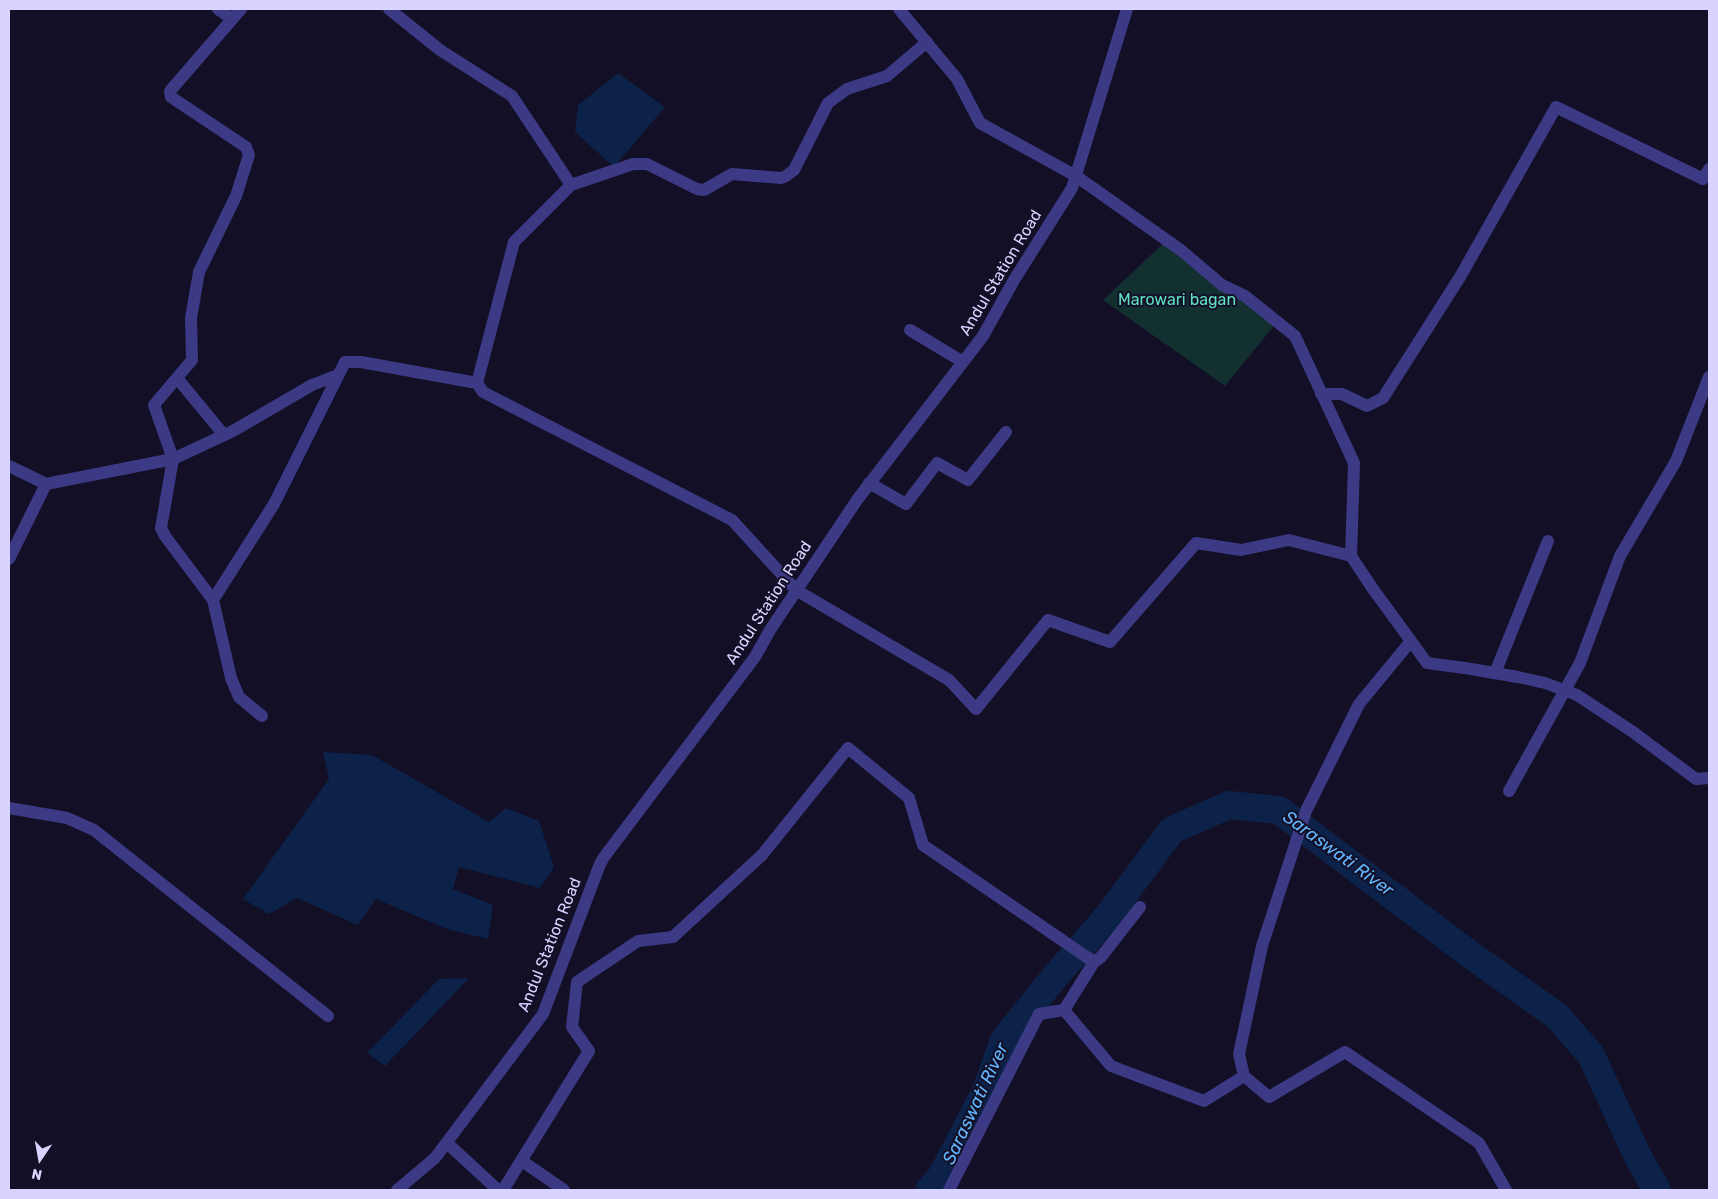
<!DOCTYPE html>
<html>
<head>
<meta charset="utf-8">
<style>
  body { margin:0 }
  #map { position:relative; width:1718px; height:1199px; overflow:hidden; background:#130f26; font-family:Rubik,sans-serif }
  canvas { display:block }
  .frame { position:absolute; inset:0; border:10px solid #d9d4ff; pointer-events:none }
  .north { position:absolute; left:15px; top:1134px; width:50px; height:50px; -webkit-text-stroke:4px #130f26; paint-order:stroke; rotate:192deg; font-size:14px; font-weight:700; line-height:20px; text-align:center; color:#d9d4ff }
  .north::after { content:''; display:block; margin:auto; width:18px; height:22px; background:#d9d4ff; clip-path:polygon(50% 0,100% 100%,50% 72%,0 100%) }
</style>
</head>
<body>
<div id="map">
<canvas width="1718" height="1199"></canvas>
<div class="frame"></div>
<div class="north">N</div>
</div>
<script>
const g = document.querySelector('canvas').getContext('2d');
g.lineJoin = 'round';
function paint(path, color) {
  g.fillStyle = color;
  g.fill(path, 'evenodd');
}
function poly(rows) {
  const path = new Path2D();
  for (const r of rows) {
    path.moveTo(r[0], r[1]);
    for (let i = 2; i < r.length; i += 2) path.lineTo(r[i], r[i + 1]);
  }
  return path;
}
function strokePath(path, color, width, dash) {
  g.strokeStyle = color;
  g.lineWidth = width;
  g.lineCap = dash ? 'butt' : 'round';
  g.setLineDash(dash || []);
  g.stroke(path);
}
function label(font, color, halo, rows, align = 'center') {
  g.font = font + ' Rubik,sans-serif';
  g.lineWidth = 4;
  g.setLineDash([]);
  g.textBaseline = 'middle';
  g.strokeStyle = halo;
  g.fillStyle = color;
  for (const [text, x, y, turn = 0] of rows) {
    g.save();
    g.translate(x, y);
    g.rotate((+turn || 0) * Math.PI / 180);
    g.textAlign = isNaN(turn) ? turn : align;
    if (halo) g.strokeText(text, 0, 0);
    g.fillText(text, 0, 0);
    g.restore();
  }
}
const green = poly([
  [1167,240,1277,322,1225,386,1103,300]
]);
const water = poly([
  [618,73,665,107,614,167,575,132,578,105],
  [323,752,372,755,489,822,506,808,539,821,554,867,540,888,459,867,453,889,493,905,488,939,447,929,376,899,358,925,297,898,269,914,243,899,329,779],
  [469,978,385,1066,367,1053,439,979]
]);
const river = poly([
  [929,1190,941,1177,986,1091,1004,1040,1053,979,1108,916,1172,830,1229,805,1279,810,1468,953,1557,1016,1591,1055,1638,1157,1657,1190]
]);
const street = poly([
  [218,9,232,19],
  [241,9,170,91,171,97,246,147,249,155,236,196,199,272,191,318,192,360,154,405,173,459,161,528,165,536,213,600,231,678,239,697,262,716],
  [389,9,440,50,512,96,571,185],
  [899,9,957,79,980,123,1076,176,1182,251,1222,285,1245,296,1295,336,1354,463,1351,556,1373,589,1427,663,1465,668,1518,677,1545,683,1577,695,1633,732,1696,779,1709,778],
  [927,42,887,76,847,89,828,103,794,170,786,176,781,178,732,174,704,190,697,189,647,164,633,164,571,185,514,242,477,383,483,392,732,520,796,590,949,680,976,709,1048,620,1110,642,1196,543,1241,550,1289,540,1351,556],
  [910,330,963,362],
  [177,378,224,435],
  [1321,394,1342,394,1367,406,1383,398,1460,277,1556,107,1703,179,1709,169],
  [9,466,46,484,173,459,233,431,312,385,338,375],
  [869,483,906,504,937,463,968,480,1006,432],
  [9,559,46,484],
  [213,600,274,504,345,362,361,362,477,383],
  [1495,673,1548,541],
  [1509,791,1580,663,1620,556,1676,461,1709,377],
  [9,808,67,818,94,830,328,1016],
  [1094,962,1101,957,1140,907],
  [1244,1076,1239,1054,1262,946,1306,811,1359,704,1411,641],
  [447,1143,498,1190],
  [522,1161,564,1190],
  [397,1190,435,1158,543,1014,600,864,604,857,755,657,770,630,857,500,983,336,1014,280,1072,188,1127,9],
  [503,1190,589,1051,572,1027,577,982,638,941,673,937,762,855,848,748,909,798,923,845,1094,962,1064,1010,1111,1066,1204,1101,1244,1076,1269,1097,1345,1052,1479,1143,1506,1190],
  [949,1190,1039,1014,1064,1010]
]);
const streetNames = [
  ["Andul Station Road",1001,273,-59],
  ["Andul Station Road",769,603,-57],
  ["Andul Station Road",550,945,-68]
];
const parkNames = [
  ["Marowari bagan",1177,300]
];
const waterNames = [
  ["Saraswati River",1338,854,36],
  ["Saraswati River",976,1104,-65]
];
paint(green, '#12302f');
paint(water, '#0c2248');
strokePath(river, '#0c2248', 28);
strokePath(street, '#3d3a85', 12);
label('16px', '#d9d4ff', '#130f26', streetNames);
label('16px', '#5fe0c0', '#130f26', parkNames);
label('italic 18px', '#62b6ff', '#130f26', waterNames);
</script>
</body>
</html>
